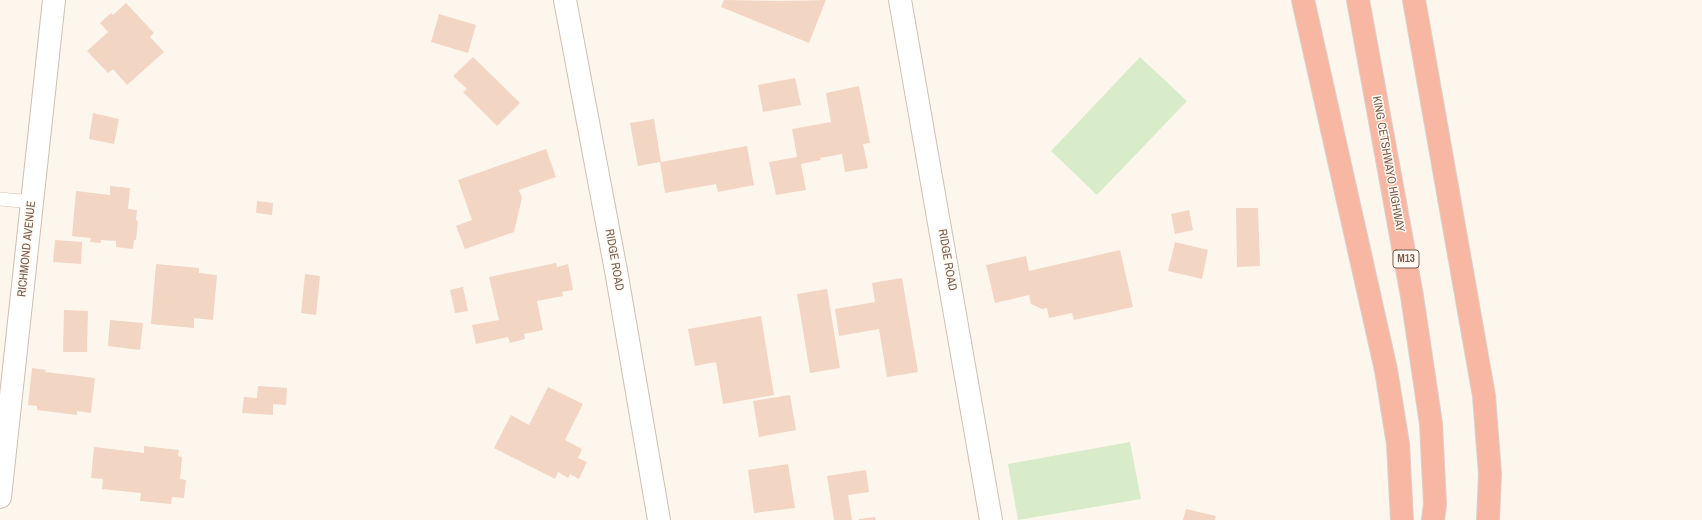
<!DOCTYPE html>
<html>
<head>
<meta charset="utf-8">
<style>
  body { margin:0 }
  canvas { display:block; background:#fdf6ec }
</style>
</head>
<body>
<canvas width="1702" height="520"></canvas>
<script>
const g = document.querySelector('canvas').getContext('2d');
g.lineJoin = 'round';
function paint(path, color) {
  g.fillStyle = color;
  g.fill(path, 'evenodd');
}
function poly(rows) {
  const path = new Path2D();
  for (const r of rows) {
    path.moveTo(r[0], r[1]);
    for (let i = 2; i < r.length; i += 2) path.lineTo(r[i], r[i + 1]);
  }
  return path;
}
function strokePath(path, color, width, dash) {
  g.strokeStyle = color;
  g.lineWidth = width;
  g.lineCap = dash ? 'butt' : 'round';
  g.setLineDash(dash || []);
  g.stroke(path);
}
function label(font, color, halo, rows, align = 'center') {
  g.font = font + ' "Archivo Narrow",sans-serif';
  g.lineWidth = 3;
  g.setLineDash([]);
  g.textBaseline = 'middle';
  g.strokeStyle = halo;
  g.fillStyle = color;
  for (const [text, x, y, turn = 0] of rows) {
    g.save();
    g.translate(x, y);
    g.rotate((+turn || 0) * Math.PI / 180);
    g.textAlign = isNaN(turn) ? turn : align;
    if (halo) g.strokeText(text, 0, 0);
    g.fillText(text, 0, 0);
    g.restore();
  }
}
const green = poly([
  [1140,57,1187,101,1097,195,1051,151],
  [1130,442,1141,499,1018,520,1008,464]
]);
const building = poly([
  [724,0,781,1,826,0,809,43,721,7],
  [126,3,154,33,150,37,164,52,127,85,113,69,108,73,87,51,108,32,100,23,111,13,113,15],
  [439,14,476,25,468,53,431,42],
  [473,57,520,103,497,126,463,92,467,89,453,76],
  [795,78,801,105,763,112,758,85],
  [859,86,870,143,863,144,868,168,845,172,842,154,820,158,821,160,801,164,806,190,776,195,769,162,797,157,792,129,831,122,826,93],
  [93,113,119,119,114,144,89,139],
  [654,119,661,162,747,146,754,185,718,192,716,184,665,193,660,162,638,166,630,123],
  [546,149,556,177,519,190,522,198,514,232,465,249,456,226,472,220,458,180],
  [110,186,130,188,128,209,137,210,136,220,138,221,136,240,134,240,133,249,116,247,116,241,101,240,101,243,90,242,91,238,72,236,76,191,110,195],
  [257,201,273,203,272,215,256,213],
  [1236,208,1258,208,1260,266,1237,267],
  [1189,210,1193,230,1175,234,1171,214],
  [55,240,82,242,81,264,53,262],
  [1175,242,1208,250,1202,279,1168,271],
  [1120,250,1133,307,1074,320,1072,313,1049,318,1047,308,1042,309,1031,304,1029,295,995,303,986,265,1026,256,1029,271],
  [556,263,557,267,568,264,573,290,562,292,563,296,537,301,543,330,524,334,525,339,510,343,508,337,476,344,472,325,499,320,489,277],
  [156,264,199,268,199,273,217,275,213,320,194,318,194,328,151,324],
  [305,274,320,276,316,315,301,313],
  [902,278,918,372,887,377,879,329,839,336,835,309,875,302,872,283],
  [463,287,468,311,455,313,450,290],
  [827,289,840,368,810,373,797,294],
  [64,310,88,311,87,352,63,352],
  [761,316,774,395,723,404,716,362,695,366,688,329],
  [110,320,143,323,140,350,108,346],
  [32,368,46,370,45,372,95,378,91,413,77,411,77,415,37,410,37,406,28,405],
  [258,386,287,388,286,405,273,404,273,415,242,413,244,397,257,398],
  [548,387,583,404,565,440,582,449,578,458,587,462,579,479,570,474,568,478,558,472,555,479,494,448,511,415,529,425],
  [790,395,796,430,759,437,753,401],
  [144,446,179,450,178,456,182,457,180,479,186,480,184,498,172,497,171,504,140,501,141,493,102,489,103,479,91,478,94,447,144,453],
  [788,464,795,508,754,513,748,470],
  [866,470,869,492,848,495,852,520,834,520,827,476],
  [1186,509,1216,516,1215,520,1183,520],
  [875,517,876,520,859,520,859,519]
]);
const lane = poly([
  [0,199,32,202]
]);
const street = poly([
  [565,0,617,276,659,520],
  [900,0,991,520],
  [0,497,54,0]
]);
const highway = poly([
  [1303,0,1386,370,1398,444,1402,520],
  [1358,0,1412,296,1431,424,1435,504,1433,520],
  [1414,0,1484,396,1490,474,1488,520]
]);
const shields = [
  [1406,259,26]
];
const shieldNames = [
  ["M13",1406,259]
];
const streetNames = [
  ["KING CETSHWAYO HIGHWAY",1388,164,80],
  ["RICHMOND AVENUE",27,249,-84],
  ["RIDGE ROAD",614,260,80],
  ["RIDGE ROAD",947,260,80]
];
paint(green, '#d8ecc9');
paint(building, '#f3d5c3');
strokePath(lane, '#d1beb0', 14);
strokePath(street, '#d1beb0', 24);
strokePath(highway, '#dad1cd', 24);
strokePath(lane, '#fff', 13);
strokePath(street, '#fff', 22);
strokePath(highway, '#f7b7a3', 22);
for (const [x, y, w] of shields) {
  const box = new Path2D();
  box.roundRect(x - w / 2, y - 9, w, 18, 3);
  g.fillStyle = '#fffaf3';
  g.fill(box);
  strokePath(box, '#7a5c4d', 1);
}
label('bold 11px', '#7a5c4d', null, shieldNames);
label('12px', '#7a5c4d', '#fffaf3', streetNames);
</script>
</body>
</html>
